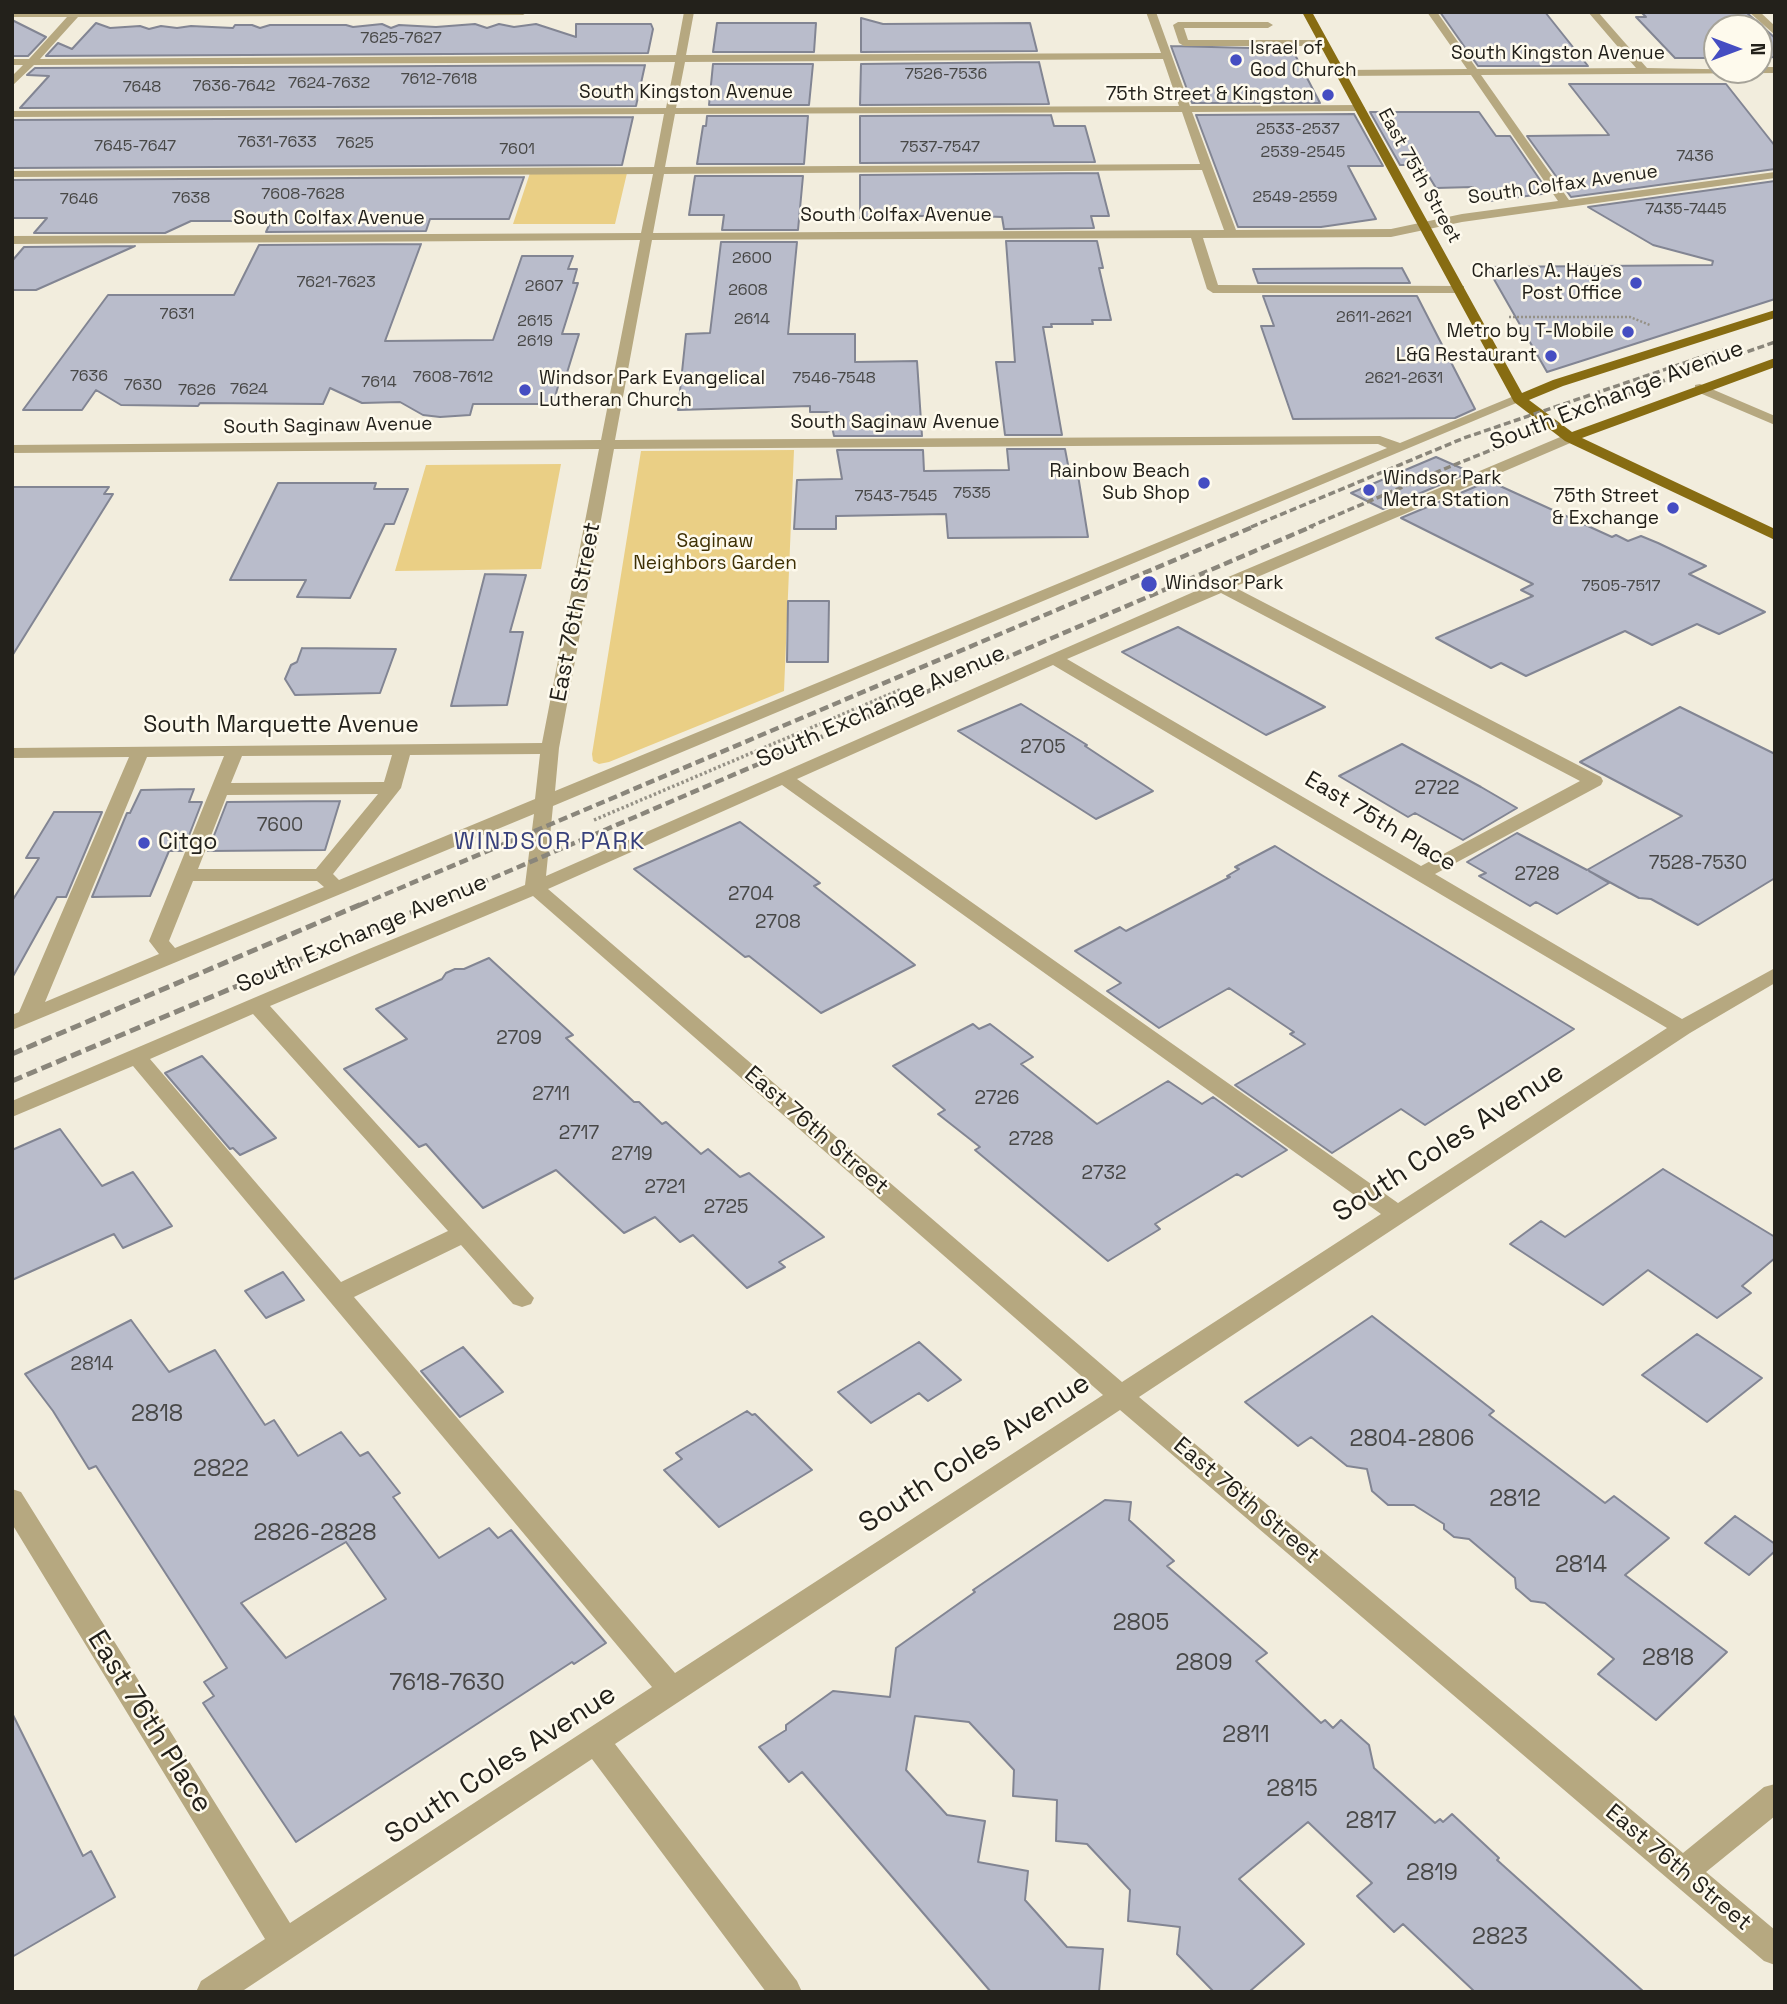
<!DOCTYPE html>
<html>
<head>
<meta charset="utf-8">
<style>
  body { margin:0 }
  #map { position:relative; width:1787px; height:2004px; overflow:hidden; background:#f2eddd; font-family:"Space Grotesk",sans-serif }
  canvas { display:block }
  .frame { position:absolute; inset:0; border:14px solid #23211b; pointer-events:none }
  .north { position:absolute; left:1703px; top:14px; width:70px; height:70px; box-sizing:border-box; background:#fefaed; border:2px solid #a6a399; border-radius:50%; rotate:90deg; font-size:19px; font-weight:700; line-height:28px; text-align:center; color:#23211b }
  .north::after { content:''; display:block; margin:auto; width:24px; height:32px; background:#454dc2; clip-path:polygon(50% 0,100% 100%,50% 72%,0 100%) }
</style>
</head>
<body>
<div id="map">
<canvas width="1787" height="2004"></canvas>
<div class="frame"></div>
<div class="north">N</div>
</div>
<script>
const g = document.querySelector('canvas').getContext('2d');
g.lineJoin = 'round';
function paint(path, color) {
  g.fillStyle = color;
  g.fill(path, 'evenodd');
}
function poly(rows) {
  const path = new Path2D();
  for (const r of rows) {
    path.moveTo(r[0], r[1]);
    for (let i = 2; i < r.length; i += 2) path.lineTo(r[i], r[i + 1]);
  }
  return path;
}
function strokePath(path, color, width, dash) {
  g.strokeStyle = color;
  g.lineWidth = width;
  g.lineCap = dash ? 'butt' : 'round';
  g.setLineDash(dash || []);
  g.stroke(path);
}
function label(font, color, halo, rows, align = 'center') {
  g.font = font + ' "Space Grotesk",sans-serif';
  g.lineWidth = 5;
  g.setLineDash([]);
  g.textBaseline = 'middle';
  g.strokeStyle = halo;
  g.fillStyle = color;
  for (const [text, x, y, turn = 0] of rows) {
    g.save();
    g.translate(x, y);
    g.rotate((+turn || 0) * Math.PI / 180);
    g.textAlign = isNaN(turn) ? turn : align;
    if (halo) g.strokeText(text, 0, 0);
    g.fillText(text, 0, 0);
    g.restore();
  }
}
const green = poly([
  [530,173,627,173,615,224,513,224],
  [794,450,784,691,609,762,599,764,593,761,592,754,641,451],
  [561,464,541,569,395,571,426,465]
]);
const building = poly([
  [1440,12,1545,12,1588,66,1478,66,1440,12],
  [1641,12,1746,12,1775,38,1775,57,1759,58,1759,28,1717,28,1717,58,1675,58,1636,17,1646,17,1641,12],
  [861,18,883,24,1030,23,1037,51,861,52,861,18],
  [12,20,46,37,28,56,12,56,12,20],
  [96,23,110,28,140,26,149,29,161,26,177,28,191,26,233,28,235,25,252,25,260,28,270,25,346,25,353,27,382,24,391,28,399,25,436,27,475,24,487,28,499,24,514,27,536,24,576,37,576,24,651,24,653,29,648,53,46,56,58,43,72,49,96,23],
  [717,23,816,23,814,52,713,52,717,23],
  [1171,46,1292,49,1320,103,1192,103,1171,46],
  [1039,62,1049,104,860,105,861,64,1039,62],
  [713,64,813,64,809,105,709,105,713,64],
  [645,65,636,106,20,108,49,76,27,75,35,68,645,65],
  [1569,84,1726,84,1775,146,1775,169,1571,197,1527,136,1609,135,1569,84],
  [1370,112,1479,112,1496,136,1510,136,1549,193,1490,201,1480,199,1473,187,1436,188,1422,165,1400,165,1370,112],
  [1354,114,1383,166,1348,166,1376,219,1321,227,1238,227,1196,115,1354,114],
  [1051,115,1054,126,1085,126,1095,162,860,163,860,116,1051,115],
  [707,116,808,116,804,164,697,164,703,126,706,126,707,116],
  [633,117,622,165,12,168,12,120,633,117],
  [1098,173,1109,216,1091,216,1094,228,1004,229,1002,217,951,215,860,218,860,175,1098,173],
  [695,176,803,176,798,230,722,230,724,215,689,215,695,176],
  [524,177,509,219,430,219,426,231,266,232,271,221,191,221,165,233,34,233,47,218,12,218,12,180,524,177],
  [1775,181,1775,299,1547,372,1487,267,1712,265,1713,261,1653,245,1588,207,1775,181],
  [1006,241,1097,241,1103,268,1099,268,1111,320,1092,320,1093,324,1051,324,1052,327,1043,327,1062,435,1005,435,996,362,1015,362,1006,241],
  [721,242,797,242,788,334,855,334,855,362,917,361,922,436,834,436,829,412,810,412,810,406,678,410,686,334,710,333,721,242],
  [421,244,385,341,493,340,522,256,573,256,568,269,577,269,573,283,578,283,562,334,579,334,566,376,561,376,553,404,473,404,470,415,440,417,423,415,400,402,362,403,330,388,323,404,200,403,198,406,121,405,96,390,82,410,23,410,108,295,234,295,259,245,421,244],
  [135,246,36,290,12,290,12,261,24,247,135,246],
  [1402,268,1410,283,1258,283,1253,269,1402,268],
  [1263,296,1417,296,1475,409,1455,418,1293,419,1261,326,1274,326,1263,296],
  [1007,449,1065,449,1069,470,1077,469,1088,537,948,538,946,514,836,516,836,529,794,529,797,480,842,479,837,450,923,450,924,471,1009,470,1007,449],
  [1436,457,1470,472,1383,509,1351,493,1436,457],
  [1489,481,1612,537,1616,535,1628,541,1641,536,1658,543,1706,566,1689,574,1765,612,1719,634,1697,624,1652,645,1625,631,1526,676,1501,663,1491,668,1436,638,1533,596,1521,590,1533,584,1401,518,1489,481],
  [278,483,376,483,374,489,408,489,394,524,385,524,350,598,297,597,306,580,230,580,278,483],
  [12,487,109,487,104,494,113,494,12,656,12,487],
  [485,574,526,575,510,632,523,632,507,705,451,706,485,574],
  [788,601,829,601,828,662,787,662,788,601],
  [1178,627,1325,707,1266,735,1122,652,1178,627],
  [302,648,396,649,380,693,295,695,285,679,291,665,297,662,302,648],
  [1021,704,1087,745,1085,746,1153,791,1096,819,958,731,1021,704],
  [1680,707,1775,754,1775,878,1698,925,1651,899,1639,898,1589,871,1609,883,1557,914,1536,902,1530,906,1479,876,1486,873,1467,862,1517,833,1587,870,1682,816,1580,762,1680,707],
  [1402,744,1481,787,1517,808,1463,840,1415,813,1408,817,1339,776,1402,744],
  [194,789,189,802,202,802,183,851,169,851,150,896,92,897,127,813,130,813,141,790,194,789],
  [340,801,325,850,208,851,227,802,340,801],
  [54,812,102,812,66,897,57,897,12,978,12,901,39,858,26,858,54,812],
  [740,822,820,883,814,886,915,965,821,1013,749,956,745,957,634,869,740,822],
  [1275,846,1320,874,1574,1029,1425,1125,1401,1109,1332,1153,1235,1085,1305,1044,1290,1034,1294,1032,1229,988,1159,1028,1107,991,1121,983,1075,951,1120,927,1126,931,1230,877,1227,876,1239,869,1235,867,1275,846],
  [489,958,573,1035,566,1038,634,1102,639,1102,662,1124,666,1122,701,1154,708,1149,740,1177,749,1173,824,1237,779,1262,785,1267,747,1288,693,1235,680,1242,655,1217,624,1233,556,1170,483,1208,426,1144,419,1147,344,1069,407,1039,376,1009,442,979,446,973,455,969,464,969,489,958],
  [973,1024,979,1029,990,1024,1033,1057,1021,1064,1097,1124,1168,1081,1202,1104,1213,1097,1287,1150,1242,1177,1237,1174,1155,1224,1160,1229,1108,1261,975,1150,980,1147,938,1114,945,1110,893,1066,973,1024],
  [202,1056,276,1138,240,1155,233,1148,230,1149,165,1073,202,1056],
  [60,1129,102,1186,133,1172,172,1226,123,1248,114,1234,12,1280,12,1150,60,1129],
  [1663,1169,1775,1237,1775,1258,1742,1286,1751,1293,1717,1318,1648,1270,1603,1305,1510,1244,1541,1221,1565,1237,1663,1169],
  [283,1272,304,1300,266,1318,245,1291,283,1272],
  [1372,1316,1494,1411,1489,1415,1605,1503,1614,1496,1669,1538,1625,1575,1727,1652,1656,1720,1598,1674,1614,1659,1545,1603,1531,1601,1516,1588,1515,1578,1469,1539,1454,1537,1444,1529,1444,1524,1414,1505,1388,1505,1372,1491,1367,1469,1347,1466,1311,1437,1298,1446,1245,1402,1372,1316],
  [131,1320,169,1372,215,1350,265,1425,274,1420,298,1456,341,1432,360,1456,368,1452,400,1493,393,1497,439,1558,489,1528,498,1538,511,1530,606,1643,574,1664,572,1662,296,1842,203,1703,214,1696,204,1682,227,1668,96,1466,89,1469,53,1411,25,1374,131,1320],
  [346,1542,386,1599,286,1658,241,1603,346,1542],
  [1697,1334,1762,1378,1707,1422,1642,1375,1697,1334],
  [919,1342,961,1380,928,1401,919,1393,871,1423,838,1392,919,1342],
  [463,1347,503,1392,460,1417,421,1371,463,1347],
  [747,1411,752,1415,755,1414,812,1470,719,1527,664,1470,682,1459,676,1453,747,1411],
  [1105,1500,1131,1502,1129,1520,1174,1561,1167,1566,1267,1653,1256,1661,1321,1723,1325,1720,1333,1728,1341,1720,1369,1745,1374,1768,1435,1823,1440,1819,1443,1822,1452,1814,1499,1858,1497,1860,1644,1992,1475,1992,1403,1924,1394,1932,1357,1896,1372,1883,1308,1822,1239,1879,1304,1944,1249,1992,1214,1992,1177,1954,1180,1927,1128,1921,1130,1890,1087,1844,1056,1841,1057,1800,1013,1796,1014,1770,969,1722,915,1716,906,1770,947,1815,985,1821,978,1862,1028,1871,1025,1900,1067,1947,1103,1949,1099,1992,991,1992,802,1772,789,1782,759,1747,786,1730,786,1725,833,1691,890,1697,896,1648,975,1592,973,1590,1105,1500],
  [1735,1516,1775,1544,1775,1551,1749,1575,1705,1543,1735,1516],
  [12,1713,83,1856,91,1851,115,1897,12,1957,12,1713]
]);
const pathFar1 = poly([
  [1509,317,1630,317,1650,325]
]);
const path = poly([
  [594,820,902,689]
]);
const minor = poly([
  [12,12,528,12,523,15,78,17,40,59,676,55,684,12,694,12,686,55,1161,53,1146,12,1156,12,1190,106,1360,105,1365,108,1360,111,1192,112,1236,230,1391,229,1462,214,1558,201,1471,75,1341,76,1336,73,1341,70,1467,69,1427,12,1437,12,1477,69,1636,68,1588,12,1598,12,1647,68,1759,70,1759,67,1775,67,1775,73,1481,75,1569,200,1775,172,1775,178,1462,222,1391,237,1203,238,1218,285,1464,286,1464,292,1459,293,1213,293,1207,289,1191,238,652,240,615,440,1380,436,1400,443,1514,396,1524,396,1526,399,553,806,546,876,1214,583,1565,435,1575,435,1577,438,1575,441,1234,587,1601,777,1603,781,1601,785,1435,874,1682,1019,1775,968,1775,983,1690,1033,1139,1397,1683,1853,1764,1787,1775,1784,1775,1816,1706,1872,1775,1930,1775,1965,1764,1961,1120,1410,615,1744,797,1981,802,1992,766,1992,592,1759,241,1992,196,1992,201,1981,265,1939,12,1524,12,1489,21,1492,290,1923,652,1687,133,1066,12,1117,12,1101,364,951,525,885,534,814,12,1030,12,1015,19,1012,129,757,12,758,12,748,542,743,599,449,12,453,12,445,601,440,640,240,12,244,12,236,641,233,653,174,12,177,12,171,654,167,664,114,12,117,12,111,666,108,675,62,34,65,12,86,12,76,23,65,12,65,12,59,29,59,67,17,12,17,12,12],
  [1163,59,1179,106,676,108,685,62,1163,59],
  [1182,112,1200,164,665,167,675,114,1182,112],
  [1202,170,1224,230,653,233,664,174,1202,170],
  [1378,444,1387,448,555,791,559,748,614,449,1378,444],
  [1221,593,1580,781,1421,866,1067,659,1221,593],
  [1053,665,1413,878,1667,1028,1398,1203,797,779,1053,665],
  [540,754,535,799,339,880,333,874,401,788,410,755,540,754],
  [392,755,384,782,231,783,242,756,392,755],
  [224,756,149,941,159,954,45,1002,147,757,224,756],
  [782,785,1381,1214,1122,1382,548,889,782,785],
  [378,794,316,869,198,869,227,795,378,794],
  [193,881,317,881,324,887,175,948,169,941,193,881],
  [533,896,1103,1395,675,1673,354,1297,461,1245,513,1304,522,1307,531,1304,534,1298,270,1006,533,896],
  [253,1014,448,1231,341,1282,150,1059,253,1014],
  [1749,12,1760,12,1775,26,1775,35,1749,12],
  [1178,22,1268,22,1273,25,1268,28,1184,28,1188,40,1324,40,1329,43,1324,46,1184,46,1179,43,1173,25,1178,22],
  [1700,384,1775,416,1775,425,1695,391,1695,385,1700,384]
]);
const major = poly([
  [1302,12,1312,12,1522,393,1553,380,1775,310,1775,318,1563,386,1529,400,1572,432,1775,358,1775,367,1582,438,1775,529,1775,540,1565,441,1514,402,1302,12]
]);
const railFar2 = poly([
  [1251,527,1464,438,1725,349],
  [1309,527,1449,467,1657,383,1775,342]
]);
const railFar1 = poly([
  [360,905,1255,526],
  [430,905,1313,526]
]);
const rail = poly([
  [12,1054,364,903],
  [12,1081,434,903]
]);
const markers = [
  [1236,60,7,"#454dc2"],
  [1328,95,7,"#454dc2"],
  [1636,283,7,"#454dc2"],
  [1628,332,7,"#454dc2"],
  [1551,356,7,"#454dc2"],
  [525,390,7,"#454dc2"],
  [1204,483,7,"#454dc2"],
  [1369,490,7,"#454dc2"],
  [1673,508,7,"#454dc2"],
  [1149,584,9,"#454dc2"],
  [144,843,7,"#454dc2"]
];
const farNumbernames = [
  ["7625-7627",401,39],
  ["7526-7536",946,75],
  ["7612-7618",439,80],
  ["7624-7632",329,84],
  ["7636-7642",234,87],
  ["7648",142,88],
  ["2533-2537",1298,130],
  ["7631-7633",277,143],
  ["7625",355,144],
  ["7645-7647",135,147],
  ["7537-7547",940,148],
  ["7601",517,150],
  ["2539-2545",1303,153],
  ["7436",1695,157],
  ["7608-7628",303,195],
  ["2549-2559",1295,198],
  ["7638",191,199],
  ["7646",79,200],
  ["7435-7445",1686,210],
  ["2600",752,259],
  ["7621-7623",336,283],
  ["2607",544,287],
  ["2608",748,291],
  ["7631",177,315],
  ["2611-2621",1374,318],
  ["2614",752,320],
  ["2615",535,322],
  ["2619",535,342],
  ["7636",89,377],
  ["7608-7612",453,378],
  ["7546-7548",834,379],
  ["2621-2631",1404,379],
  ["7614",379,383],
  ["7630",143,386],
  ["7624",249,390],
  ["7626",197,391],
  ["7535",972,494],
  ["7543-7545",896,497],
  ["7505-7517",1621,587]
];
const farPoinames = [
  ["Israel of",1250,49,"left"],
  ["God Church",1250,71,"left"],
  ["75th Street & Kingston",1314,95],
  ["Charles A. Hayes",1622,272],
  ["Post Office",1622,294],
  ["Metro by T-Mobile",1614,332],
  ["L&G Restaurant",1537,356],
  ["Windsor Park Evangelical",539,379,"left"],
  ["Lutheran Church",539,401,"left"],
  ["Rainbow Beach",1190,472],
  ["Sub Shop",1190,494],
  ["Windsor Park",1383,479,"left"],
  ["Metra Station",1383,501,"left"],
  ["75th Street",1659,497],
  ["& Exchange",1659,519],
  ["Windsor Park",1165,584,"left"]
];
const farStreetnames = [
  ["South Kingston Avenue",1558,54],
  ["South Kingston Avenue",686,93],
  ["East 75th Street",1419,176,61],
  ["South Colfax Avenue",1563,185,-8],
  ["South Colfax Avenue",896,216],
  ["South Colfax Avenue",329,219],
  ["South Saginaw Avenue",895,423],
  ["South Saginaw Avenue",328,426,-1]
];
const farParknames = [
  ["Saginaw",715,542],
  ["Neighbors Garden",715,564]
];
const numberNames = [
  ["2705",1043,748],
  ["2722",1437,789],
  ["7600",280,826],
  ["7528-7530",1698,864],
  ["2728",1537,875],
  ["2704",751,895],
  ["2708",778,923],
  ["2709",519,1039],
  ["2711",551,1095],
  ["2726",997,1099],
  ["2717",579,1134],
  ["2728",1031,1140],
  ["2719",632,1155],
  ["2732",1104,1174],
  ["2721",665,1188],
  ["2725",726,1208],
  ["2814",92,1365]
];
const streetNames = [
  ["South Exchange Avenue",1617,396,-21],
  ["East 76th Street",576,612,-79],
  ["South Exchange Avenue",881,707,-24],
  ["South Marquette Avenue",281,726],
  ["East 75th Place",1380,822,31],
  ["South Exchange Avenue",362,934,-23],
  ["East 76th Street",816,1131,41],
  ["East 76th Street",1246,1501,40],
  ["East 76th Street",1678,1868,40]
];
const poiNames = [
  ["Citgo",158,843]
];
const nearNumbernames = [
  ["2818",157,1415],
  ["2804-2806",1412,1440],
  ["2822",221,1470],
  ["2812",1515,1500],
  ["2826-2828",315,1534],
  ["2814",1581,1566],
  ["2805",1141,1624],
  ["2818",1668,1659],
  ["2809",1204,1664],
  ["7618-7630",447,1684],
  ["2811",1246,1736],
  ["2815",1292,1790],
  ["2817",1371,1822],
  ["2819",1432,1874],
  ["2823",1500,1938]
];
const neighbourhoodNames = [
  ["WINDSOR PARK",550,842]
];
const nearStreetnames = [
  ["South Coles Avenue",1449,1143,-33],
  ["South Coles Avenue",975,1454,-33],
  ["East 76th Place",149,1722,58],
  ["South Coles Avenue",501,1765,-33]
];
paint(green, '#eacf85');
paint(building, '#b9bccb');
strokePath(building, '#828593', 2);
strokePath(pathFar1, '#959186', 2.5, [2, 2]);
strokePath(path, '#959186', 3.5, [2.5, 2.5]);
paint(minor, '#b6a880');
paint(major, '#876c12');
strokePath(railFar2, '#8a867b', 3.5, [7, 3.5]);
strokePath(railFar1, '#8a867b', 4.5, [9, 4.5]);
strokePath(rail, '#8a867b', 5, [11, 5]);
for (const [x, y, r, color] of markers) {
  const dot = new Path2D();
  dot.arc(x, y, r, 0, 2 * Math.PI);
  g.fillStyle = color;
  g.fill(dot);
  strokePath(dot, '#fefaed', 2.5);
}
label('16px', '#484847', null, farNumbernames);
label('19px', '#23211b', '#fefaed', farPoinames, 'right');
label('19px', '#23211b', '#fefaed', farStreetnames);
label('19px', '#3e3004', '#fefaed', farParknames);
label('19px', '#484847', null, numberNames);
label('23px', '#23211b', '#fefaed', streetNames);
label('23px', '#23211b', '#fefaed', poiNames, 'left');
label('23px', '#484847', null, nearNumbernames);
g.letterSpacing = '2px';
label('24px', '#38417c', '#fefaed', neighbourhoodNames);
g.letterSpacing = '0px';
label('28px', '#23211b', '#fefaed', nearStreetnames);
</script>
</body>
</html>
